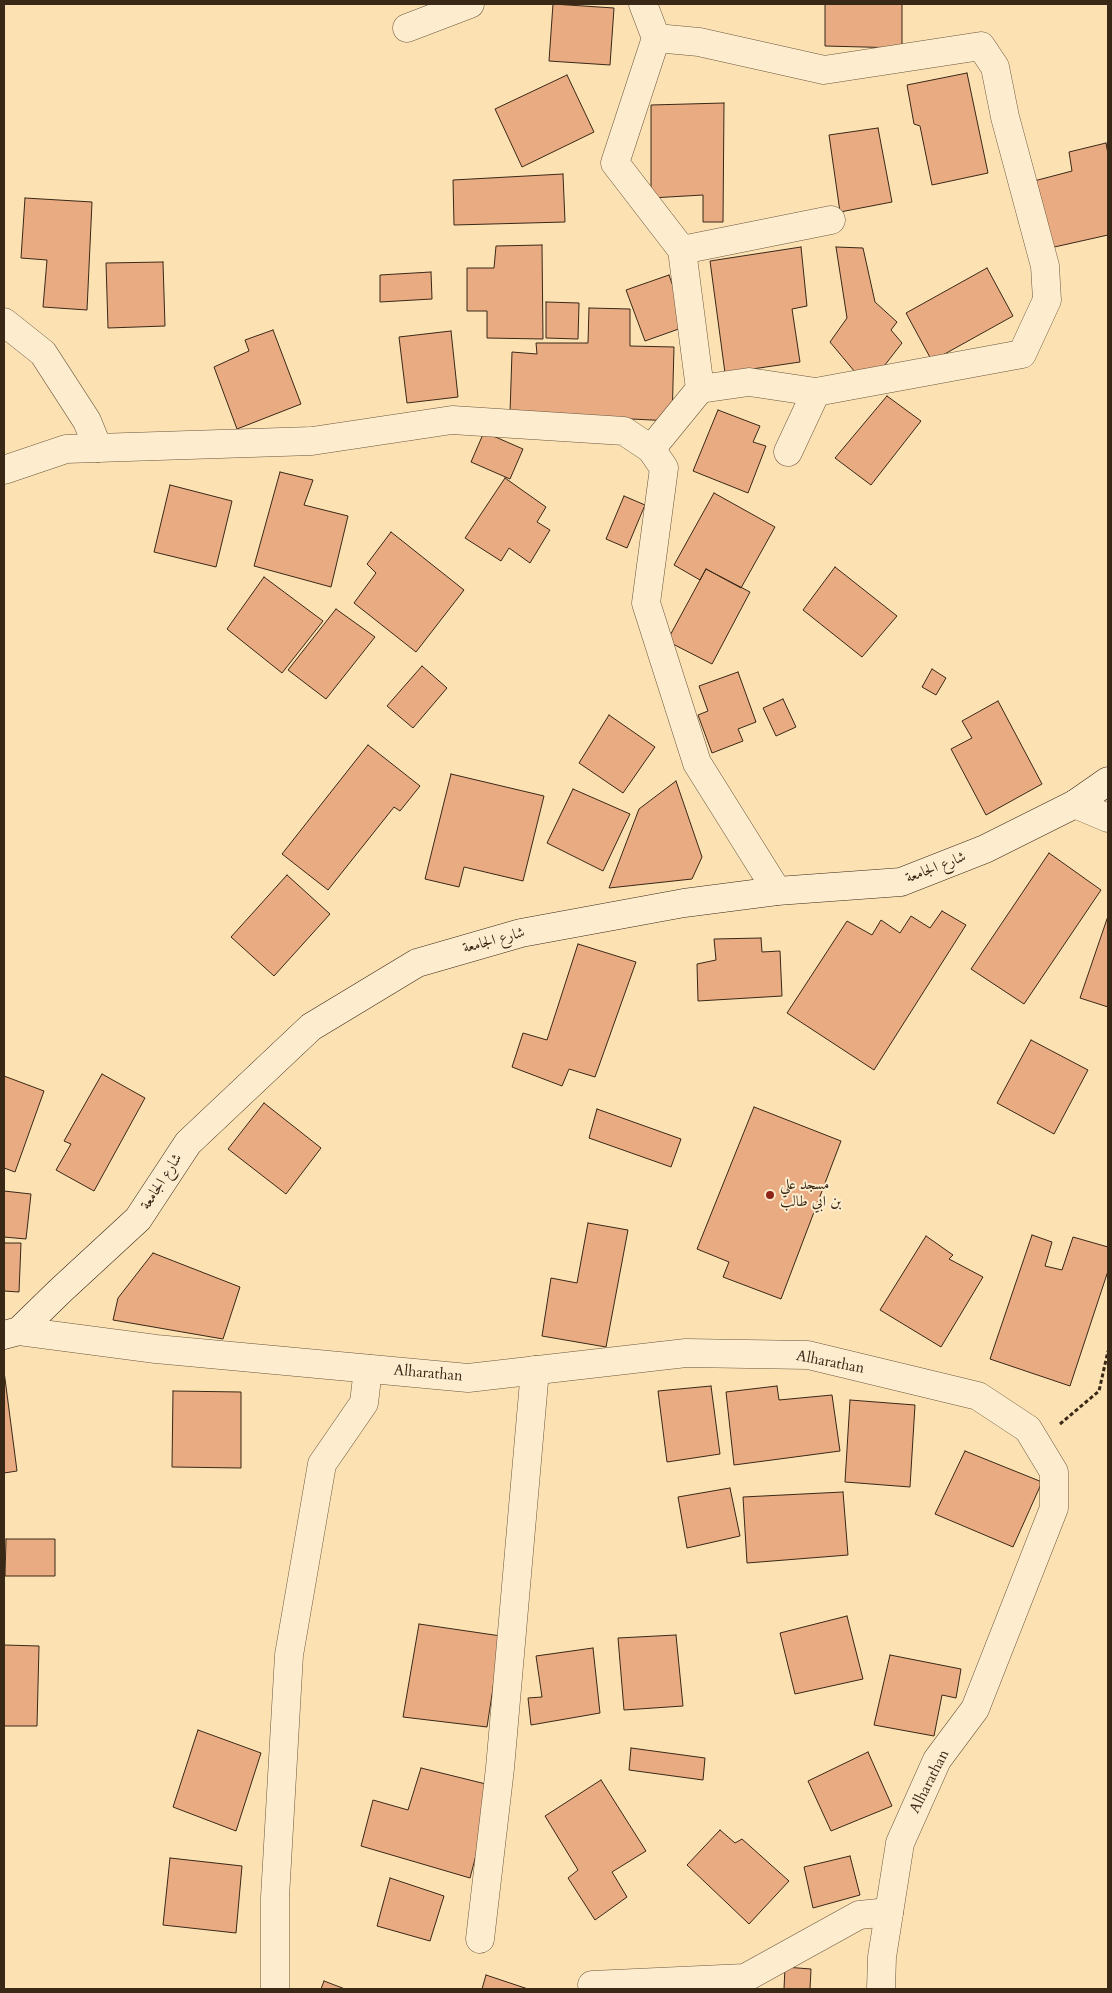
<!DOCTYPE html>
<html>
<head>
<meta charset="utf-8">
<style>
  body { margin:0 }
  #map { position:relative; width:1112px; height:1993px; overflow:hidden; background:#fce1b3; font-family:Cardo,serif }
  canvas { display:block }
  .frame { position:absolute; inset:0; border:5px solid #392816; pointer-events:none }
</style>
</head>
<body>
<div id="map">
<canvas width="1112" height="1993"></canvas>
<div class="frame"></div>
</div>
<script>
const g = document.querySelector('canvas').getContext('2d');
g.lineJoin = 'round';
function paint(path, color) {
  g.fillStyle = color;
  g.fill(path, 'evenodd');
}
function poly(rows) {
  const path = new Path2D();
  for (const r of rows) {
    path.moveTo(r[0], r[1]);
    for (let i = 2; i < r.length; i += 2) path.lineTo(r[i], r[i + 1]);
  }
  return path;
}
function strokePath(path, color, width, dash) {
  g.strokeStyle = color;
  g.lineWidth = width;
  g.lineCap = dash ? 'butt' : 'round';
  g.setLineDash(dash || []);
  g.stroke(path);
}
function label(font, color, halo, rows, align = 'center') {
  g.font = font + ' Cardo,Amiri,serif';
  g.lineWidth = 4;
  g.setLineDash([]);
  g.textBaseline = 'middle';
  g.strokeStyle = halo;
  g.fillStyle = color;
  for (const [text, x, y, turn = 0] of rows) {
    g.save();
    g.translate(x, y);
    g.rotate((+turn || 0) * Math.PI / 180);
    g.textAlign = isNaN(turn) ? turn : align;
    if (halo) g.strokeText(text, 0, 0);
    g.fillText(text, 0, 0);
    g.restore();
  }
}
const building = poly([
  [553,4,614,8,610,65,549,61,553,4],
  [825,4,902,4,902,48,825,46,825,4],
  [967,73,988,173,932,185,920,126,914,124,907,85,967,73],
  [567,75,594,132,522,167,495,109,567,75],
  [724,103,723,222,703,222,703,195,651,198,651,105,724,103],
  [878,128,892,202,840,212,829,135,878,128],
  [1106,143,1108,154,1108,235,1050,248,1034,181,1072,171,1069,152,1106,143],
  [563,174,565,222,454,225,453,180,563,174],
  [25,198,92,202,87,310,43,307,47,260,21,258,25,198],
  [542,245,543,339,487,338,487,311,467,311,467,268,494,268,496,246,542,245],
  [801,247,807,306,792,309,800,362,725,373,710,261,801,247],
  [836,247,863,248,875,302,897,322,891,330,902,343,881,370,855,372,830,342,847,318,836,247],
  [163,262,165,326,108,328,106,263,163,262],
  [987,268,1013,316,932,361,906,313,987,268],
  [431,272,432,299,380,302,380,275,431,272],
  [669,275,687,326,645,341,626,290,669,275],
  [546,302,579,303,578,339,546,338,546,302],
  [589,308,630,309,630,346,674,347,672,421,510,413,512,352,537,354,536,343,588,343,589,308],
  [273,330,301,404,237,429,214,367,249,351,245,340,273,330],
  [451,331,458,397,407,403,399,337,451,331],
  [887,396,921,421,871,485,835,458,887,396],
  [718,410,760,426,753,442,766,446,748,493,693,471,718,410],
  [484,432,523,449,510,479,471,462,484,432],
  [280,472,313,480,304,505,348,516,331,587,254,566,280,472],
  [505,478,546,507,537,522,550,530,530,563,509,548,501,561,465,538,505,478],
  [170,485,232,501,216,567,154,552,170,485],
  [714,493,775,527,741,588,706,569,700,580,674,565,714,493],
  [624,496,645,505,627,548,606,539,624,496],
  [391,532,464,590,416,652,354,603,376,573,367,564,391,532],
  [835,567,897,616,862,657,803,610,835,567],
  [706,569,750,592,712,664,667,641,706,569],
  [264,577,323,621,282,673,227,629,264,577],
  [336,609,375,637,326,699,288,670,336,609],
  [422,666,447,688,413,728,387,706,422,666],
  [932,669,946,678,936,695,922,687,932,669],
  [738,672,756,722,738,729,743,741,712,753,698,715,708,711,699,686,738,672],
  [783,699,796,727,776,736,763,708,783,699],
  [998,701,1042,784,986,815,951,749,972,738,962,721,998,701],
  [609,715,655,747,623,793,579,763,609,715],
  [368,745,420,786,400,811,394,807,328,890,282,854,368,745],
  [451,774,544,796,523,881,464,867,459,887,425,879,451,774],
  [676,781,702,857,692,879,609,888,639,809,676,781],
  [573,789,630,814,603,871,547,843,573,789],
  [1049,853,1101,890,1024,1004,971,969,1049,853],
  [287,875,330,914,274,976,231,937,287,875],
  [942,911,966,925,874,1070,787,1013,847,921,872,935,881,920,900,933,911,916,930,928,942,911],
  [1108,916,1108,1007,1080,998,1108,916],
  [761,938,762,952,780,951,782,996,698,1001,697,964,716,960,714,939,761,938],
  [578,944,636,962,595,1077,569,1069,562,1086,512,1067,523,1033,547,1040,578,944],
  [1031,1040,1088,1070,1054,1134,997,1103,1031,1040],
  [102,1074,145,1098,94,1191,56,1170,71,1144,64,1141,102,1074],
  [4,1076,44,1091,15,1172,4,1168,4,1076],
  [264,1103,321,1148,286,1194,228,1149,264,1103],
  [754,1107,841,1141,781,1299,723,1277,729,1262,697,1249,754,1107],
  [597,1109,681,1139,671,1167,589,1138,597,1109],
  [4,1191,31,1194,26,1239,4,1237,4,1191],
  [588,1223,628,1230,606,1347,542,1336,551,1278,577,1283,588,1223],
  [1032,1235,1052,1242,1045,1266,1062,1270,1073,1237,1108,1247,1108,1271,1070,1386,990,1359,1032,1235],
  [926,1236,953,1255,949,1259,983,1277,941,1347,880,1310,926,1236],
  [4,1243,21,1243,19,1292,4,1291,4,1243],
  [153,1253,240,1287,223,1339,113,1320,118,1298,153,1253],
  [4,1371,17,1471,4,1473,4,1371],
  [711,1386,720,1454,667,1462,658,1391,711,1386],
  [777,1386,779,1400,832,1395,840,1451,734,1465,726,1392,777,1386],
  [173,1391,241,1392,241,1468,172,1467,173,1391],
  [850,1400,915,1405,910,1487,845,1482,850,1400],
  [965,1451,1042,1482,1013,1547,935,1514,965,1451],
  [730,1488,740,1536,687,1548,678,1497,730,1488],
  [843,1492,848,1555,747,1563,743,1497,843,1492],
  [6,1539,55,1539,55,1576,5,1576,6,1539],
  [847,1616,863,1679,795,1694,780,1633,847,1616],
  [419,1624,501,1636,487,1727,403,1717,419,1624],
  [676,1635,683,1706,624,1710,618,1638,676,1635],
  [4,1645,39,1646,37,1726,4,1726,4,1645],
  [593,1648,600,1713,531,1725,528,1698,542,1697,536,1656,593,1648],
  [890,1655,961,1669,956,1698,942,1695,934,1736,874,1725,890,1655],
  [198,1730,261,1753,236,1831,173,1807,198,1730],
  [631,1748,705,1758,703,1780,629,1770,631,1748],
  [868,1752,892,1806,831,1831,808,1781,868,1752],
  [421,1768,494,1786,470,1878,361,1846,373,1800,408,1810,421,1768],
  [601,1780,646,1851,612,1872,627,1897,595,1920,568,1878,578,1870,545,1816,601,1780],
  [720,1830,735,1843,742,1839,789,1881,749,1924,687,1865,720,1830],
  [850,1856,860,1895,813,1908,804,1867,850,1856],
  [170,1858,242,1866,236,1933,163,1925,170,1858],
  [390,1878,444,1896,430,1941,377,1926,390,1878],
  [785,1967,811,1969,810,1989,784,1989,785,1967],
  [486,1975,528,1989,482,1989,486,1975],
  [324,1981,345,1989,321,1989,324,1981]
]);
const path = poly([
  [1060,1424,1099,1391,1108,1351]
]);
const minor = poly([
  [643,4,656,38,615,163,682,250,700,389],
  [407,28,470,4],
  [682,250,831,220],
  [4,322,43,353,87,421,98,448],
  [651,449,700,389,749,382,816,392,1022,354,1047,300,1045,266,1005,117,995,67,981,46,824,70,699,42,656,38],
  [788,452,816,392],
  [1075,804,1108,818],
  [480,1939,500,1768,535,1370],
  [592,1985,745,1978,859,1915,889,1912],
  [275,1989,275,1897,289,1655,322,1464,364,1403,368,1369]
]);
const tertiary = poly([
  [4,470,66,449,312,441,452,420,624,431,651,449,664,468,646,603,697,763,777,891],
  [19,1331,156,1349,468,1378,686,1353,808,1355,978,1396,1028,1429,1054,1472,1054,1508,975,1709,937,1760,900,1843,882,1957,881,1989]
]);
const secondary = poly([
  [4,1335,19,1331,60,1291,138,1219,188,1143,311,1027,417,963,521,933,684,903,777,891,901,882,985,849,1075,804,1108,781]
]);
const markers = [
  [770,1195,5,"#8f2418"]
];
const streetNames = [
  ["شارع الجامعة",936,868,-21],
  ["شارع الجامعة",494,941,-15],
  ["شارع الجامعة",162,1182,-57],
  ["Alharathan",830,1363,11],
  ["Alharathan",428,1374,5],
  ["Alharathan",930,1782,-63]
];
const poiNames = [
  ["مسجد علي",780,1186],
  ["بن ابي طالب",780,1203]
];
paint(building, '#e9ab82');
strokePath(building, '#392816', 1);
strokePath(minor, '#6a563d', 29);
strokePath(tertiary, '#6a563d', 29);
strokePath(secondary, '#392816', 29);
strokePath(path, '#392816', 3, [4, 2.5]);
strokePath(minor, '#fdecce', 28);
strokePath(tertiary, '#fdecce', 28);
strokePath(secondary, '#fdecce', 28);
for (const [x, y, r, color] of markers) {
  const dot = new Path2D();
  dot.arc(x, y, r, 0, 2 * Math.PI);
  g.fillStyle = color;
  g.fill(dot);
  strokePath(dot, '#fdecce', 2);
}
label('15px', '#392816', '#fdecce', streetNames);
label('15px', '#392816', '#fdecce', poiNames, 'left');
</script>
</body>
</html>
